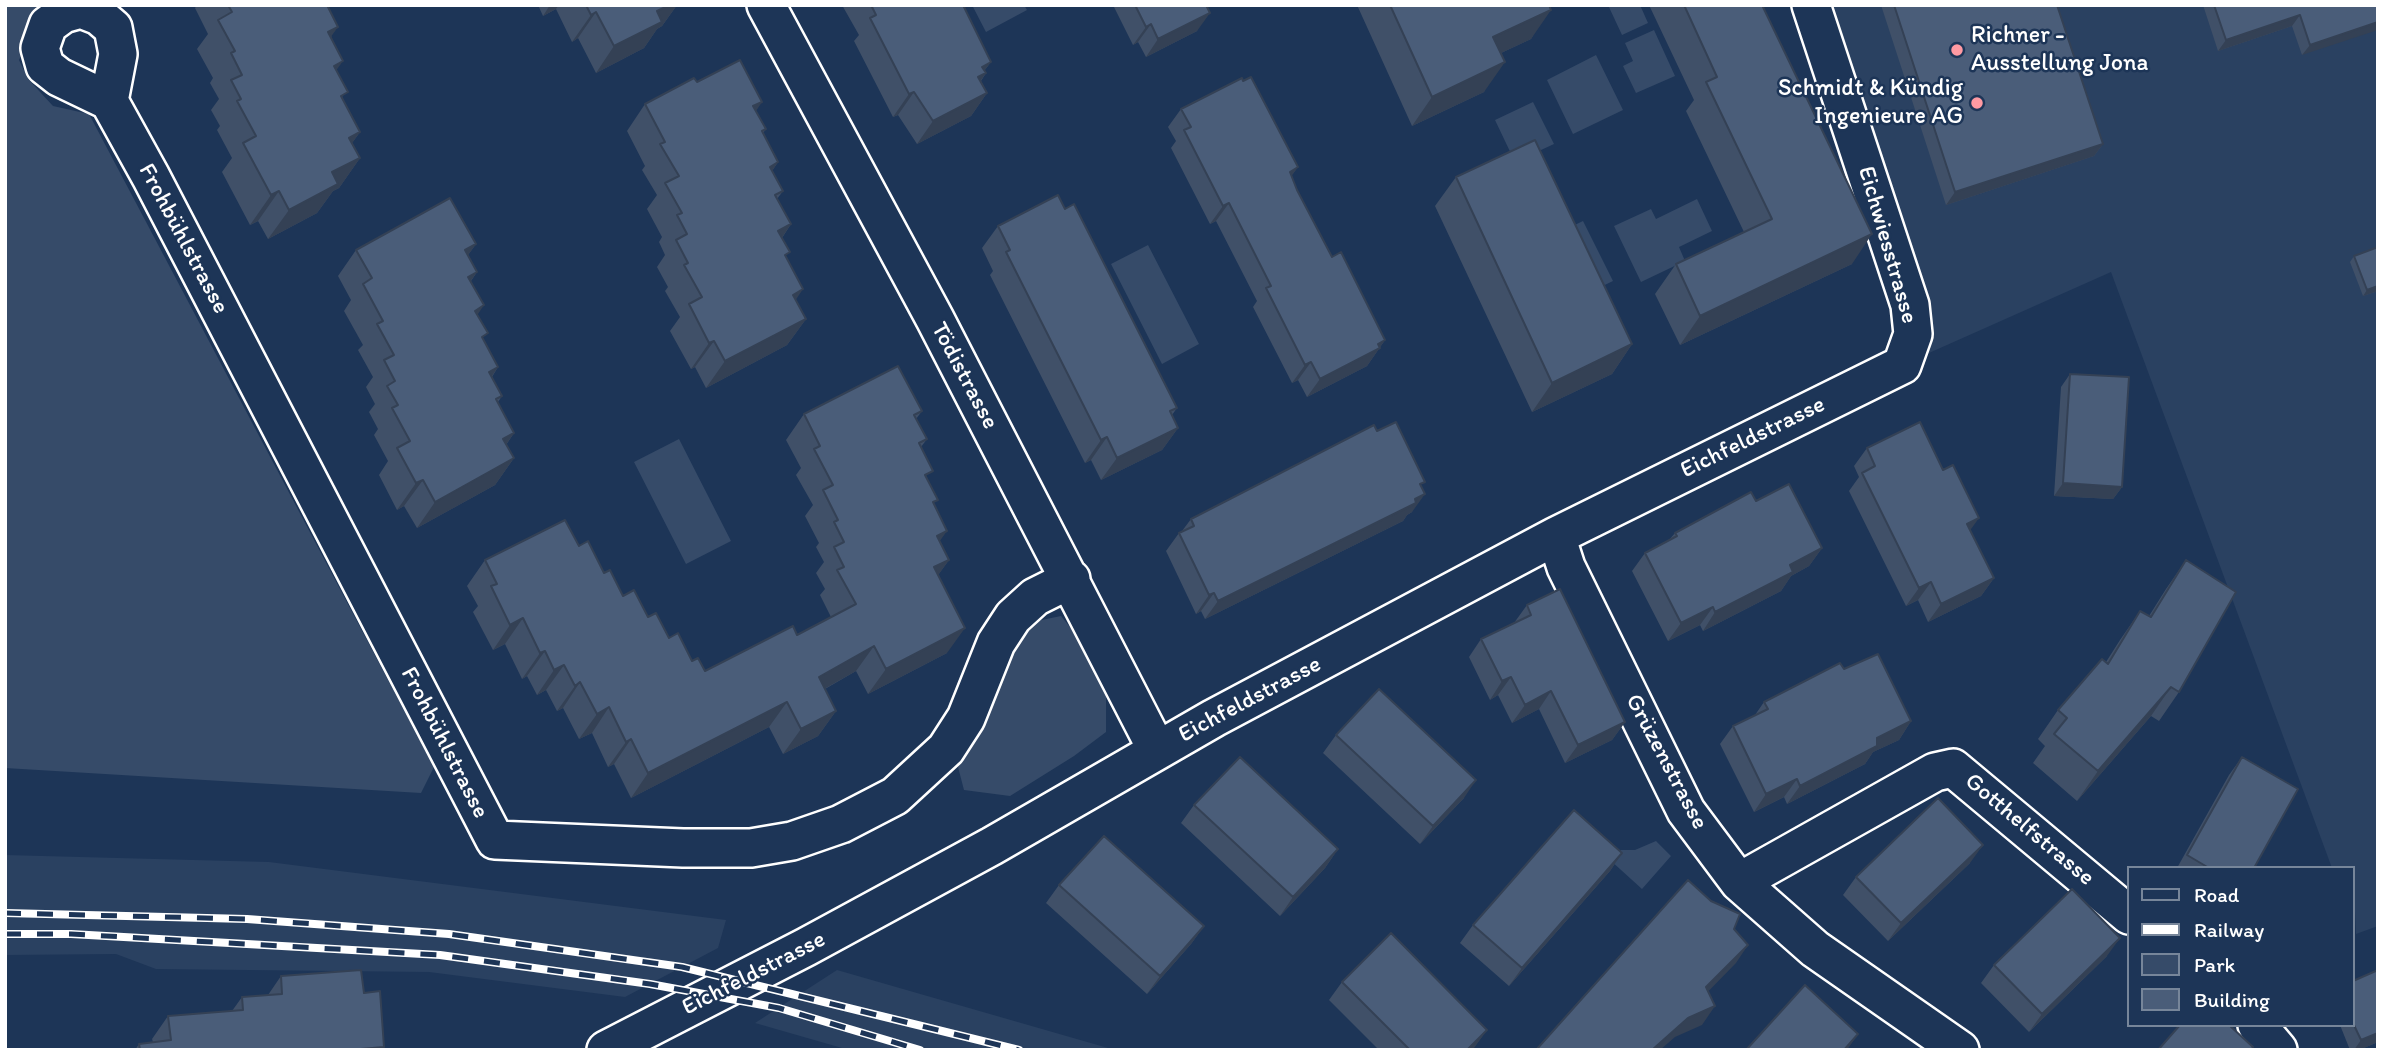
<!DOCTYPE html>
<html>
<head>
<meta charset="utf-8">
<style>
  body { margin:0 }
  #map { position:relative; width:2383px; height:1055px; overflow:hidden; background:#1d3557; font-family:Itim,sans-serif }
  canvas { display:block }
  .frame { position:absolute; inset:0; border:7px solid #fff; pointer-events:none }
  .legend { position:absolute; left:2127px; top:866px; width:228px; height:161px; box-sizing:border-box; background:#1d3557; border:2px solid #77869a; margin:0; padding:9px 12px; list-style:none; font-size:21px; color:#fff }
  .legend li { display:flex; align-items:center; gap:14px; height:35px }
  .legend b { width:35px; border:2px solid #77869a }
</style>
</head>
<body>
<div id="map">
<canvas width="2383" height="1055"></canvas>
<div class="frame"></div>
<ul class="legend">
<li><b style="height:9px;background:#1d3557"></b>Road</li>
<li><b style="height:9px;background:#fff"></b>Railway</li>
<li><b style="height:19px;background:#364b69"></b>Park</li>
<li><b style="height:19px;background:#4a5d79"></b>Building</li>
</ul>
</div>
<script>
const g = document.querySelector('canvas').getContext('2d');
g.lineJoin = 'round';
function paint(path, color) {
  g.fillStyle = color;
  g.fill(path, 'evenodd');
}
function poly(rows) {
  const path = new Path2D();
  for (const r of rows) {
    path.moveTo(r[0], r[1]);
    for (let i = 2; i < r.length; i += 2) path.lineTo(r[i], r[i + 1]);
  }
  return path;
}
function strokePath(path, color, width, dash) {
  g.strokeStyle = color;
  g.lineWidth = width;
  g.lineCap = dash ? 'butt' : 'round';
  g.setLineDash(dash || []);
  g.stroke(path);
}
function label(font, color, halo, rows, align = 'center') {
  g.font = font + ' Itim,sans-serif';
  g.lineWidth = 5;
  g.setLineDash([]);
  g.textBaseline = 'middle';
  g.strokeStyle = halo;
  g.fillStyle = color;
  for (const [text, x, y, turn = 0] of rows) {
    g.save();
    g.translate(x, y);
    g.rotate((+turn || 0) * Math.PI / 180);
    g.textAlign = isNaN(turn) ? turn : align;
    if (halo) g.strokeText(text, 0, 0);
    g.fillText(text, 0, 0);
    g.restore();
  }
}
const built = poly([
  [1811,5,2378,5,2378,926,2356,934,2353,868,2332,868,2111,272,1902,365,1913,334],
  [5,855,269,862,726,920,718,948,625,997,429,972,156,969,116,954,5,955],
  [837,970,1115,1050,849,1050,755,1023]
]);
const green = poly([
  [5,5,53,5,38,20,19,60,28,79,53,106,89,114,434,767,421,793,5,768],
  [972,5,1024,5,1027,10,986,32],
  [1608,5,1640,5,1648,23,1622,35],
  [1654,30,1675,76,1636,93,1623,66,1633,61,1625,43],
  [1596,55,1623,110,1573,134,1547,80],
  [1533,102,1554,144,1515,162,1495,120],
  [1697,199,1712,231,1679,247,1685,261,1641,282,1614,226,1651,209,1656,219],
  [1583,221,1613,281,1584,295,1554,235],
  [1148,245,1199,344,1162,364,1111,264],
  [679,439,731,541,686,564,634,462],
  [1061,616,1082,642,1106,687,1106,732,1074,756,1010,796,964,790,958,767,991,698,1009,645,1032,622],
  [1656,841,1671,856,1642,889,1610,860,1621,850,1635,850]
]);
const street = poly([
  [766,5,935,319,1157,750],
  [109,101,118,54,113,28,99,16,81,9,63,14,48,25,40,48,45,66,59,77,109,101,151,177,495,840,683,848,751,848,792,841,841,824,895,796,946,749,966,718,996,643,1013,617,1035,597,1071,579],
  [1556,536,1566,567,1686,811,1739,882,1815,949,1960,1050],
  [1739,882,1935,772,1953,768,2129,915],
  [2257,1025,2278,1050],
  [606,1050,806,947,992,846,1214,718,1556,536,1902,365,1913,334,1910,305,1811,5]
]);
const rail = poly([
  [5,913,247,919,449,934,682,967,1019,1050],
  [5,934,71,934,440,955,650,984,779,1008,920,1050]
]);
const wall = poly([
  [197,5,327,5,336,70,343,99,360,132,352,143,360,158,339,188,333,191,317,213,268,239,258,221,250,225,222,172,232,158,217,130,220,126,211,110,219,99,210,83,213,78,197,49,208,34,195,8],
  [538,5,677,5,662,26,657,29,644,48,596,73,578,38,572,42,556,9,543,16],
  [842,5,963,5,991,62,984,71,986,73,981,81,987,93,971,116,917,144,898,115,893,117,854,41,859,35],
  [1113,5,1206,5,1197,31,1146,57,1138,42,1133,45],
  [1357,5,1549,5,1531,39,1501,53,1484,92,1412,126],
  [1649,5,1762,5,1852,264,1680,345,1655,294,1676,264,1744,232,1686,111,1694,100],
  [1881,5,2057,5,2103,144,2094,156,1946,205],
  [2203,5,2378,5,2302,55,2292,26,2218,51],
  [697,82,756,111,766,129,763,133,778,162,772,171,783,191,777,199,791,224,782,238,796,300,806,319,787,345,706,388,695,367,691,369,670,331,680,317,665,291,668,287,657,267,665,255,659,242,662,237,647,209,657,195,642,170,645,166,627,131,645,104],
  [1181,109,1298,167,1291,176,1297,190,1332,257,1385,340,1367,366,1307,397,1298,380,1292,383,1253,307,1257,301,1216,221,1210,224,1171,148,1176,141,1168,127],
  [1456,177,1632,344,1612,374,1532,412,1435,206],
  [1065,209,1177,408,1172,415,1178,428,1162,450,1101,480,1091,460,1085,463,990,275,993,271,982,248,998,226],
  [476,244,468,255,477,272,471,281,483,339,498,367,492,377,502,396,498,402,514,433,506,445,514,458,495,485,417,528,404,506,397,510,379,475,388,461,374,435,378,429,369,412,375,404,366,387,373,377,358,350,363,345,344,311,351,300,338,276,356,250],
  [2354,256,2378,291,2363,296,2350,262],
  [2070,374,2122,487,2113,499,2054,496,2061,387],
  [922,411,916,419,927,439,921,447,927,479,934,505,939,542,949,560,938,575,947,653,868,694,856,671,825,689,836,711,818,736,783,754,769,727,631,798,614,764,608,767,592,733,579,739,563,708,557,711,546,690,537,695,527,676,522,679,505,644,493,650,473,612,478,606,467,586,485,560,579,546,604,573,623,596,648,617,692,661,705,671,797,635,831,617,820,595,825,589,816,573,824,562,816,547,819,543,805,516,813,505,796,475,801,468,786,440,804,414],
  [1377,431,1421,487,1412,512,1407,515,1403,521,1205,619,1201,611,1196,614,1166,551,1179,533,1182,531,1191,519],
  [1867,448,1971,531,1994,578,1981,596,1928,622,1918,600,1906,606,1849,491,1859,477,1854,466],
  [1756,501,1822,548,1809,566,1791,576,1781,591,1703,631,1700,625,1668,641,1632,571,1645,553,1669,540,1675,533],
  [2186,560,2179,692,2159,721,2151,716,2077,801,2033,763,2045,746,2038,739,2058,710,2106,662,2120,640,2140,611,2149,616,2166,589],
  [1527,605,1625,722,1612,740,1565,763,1539,709,1512,723,1498,695,1490,700,1469,657,1481,639,1514,623],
  [1844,669,1911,721,1899,740,1873,752,1865,764,1787,804,1784,797,1754,812,1720,744,1733,726,1755,715,1764,702],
  [1336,735,1464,798,1420,844,1323,753],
  [2242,757,2254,868,2177,868,2229,775],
  [1194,805,1338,849,1325,868,1280,916,1181,823],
  [1622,853,1610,871,1509,986,1460,943,1473,925],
  [1970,863,1888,941,1843,895,1856,877],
  [1059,885,1204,926,1191,944,1147,994,1046,903],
  [2107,956,2029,1032,1981,983,1994,965],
  [2378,970,2378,1042,2359,1050,2350,1050,2340,1025,2353,1025,2353,981],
  [281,976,364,993,384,1047,382,1050,135,1050,139,1044,153,1042,152,1039,168,1016,232,1011,242,997,268,995],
  [1342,982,1487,1030,1472,1050,1379,1050,1329,1000]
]);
const shadedWall = poly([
  [550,5,559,5,556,9,543,16],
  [670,5,677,5,662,26,657,29,644,48,596,73,614,46,657,11],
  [1551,10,1531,39,1473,66,1493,37],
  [596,12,578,38,572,42,591,15],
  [1210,13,1197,31,1146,57,1158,39],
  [2300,15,2292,26,2218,51,2226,40],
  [2378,22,2378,30,2302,55,2310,45],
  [1151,24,1138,42,1133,45,1146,27],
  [338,27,317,56,328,32],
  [343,61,322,90,334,66],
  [991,62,981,75,986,73,970,96,982,67],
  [1505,62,1484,92,1412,126,1432,97],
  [914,92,898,115,893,117,909,94],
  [987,93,971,116,917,144,933,121],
  [762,102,744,129,753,106],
  [360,132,339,161,349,138],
  [2103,144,2094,156,1946,205,1955,192],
  [360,158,339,188,333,191,317,213,268,239,289,210,332,172],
  [778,162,760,189,770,167],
  [1298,167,1285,185,1290,172],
  [279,191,258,221,250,225,271,195],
  [1229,203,1216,221,1210,224,1223,206],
  [791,224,773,251,778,231],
  [1872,234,1852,264,1680,345,1700,316],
  [476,244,457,270,465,250],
  [477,272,458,299,468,277],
  [2378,286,2378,291,2363,296,2367,290],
  [803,289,785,316,793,295],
  [484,305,466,332,475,311],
  [806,319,787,345,706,388,725,361],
  [1385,340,1367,366,1307,397,1320,379],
  [714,341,695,367,691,369,709,343],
  [1632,344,1612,374,1532,412,1552,383],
  [1311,362,1298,380,1292,383,1305,365],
  [498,367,480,394,489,372],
  [1178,428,1162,450,1101,480,1117,458],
  [514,433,496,459,503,439],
  [1107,437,1091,460,1085,463,1101,440],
  [514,458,495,485,417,528,435,502],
  [423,480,404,506,397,510,416,483],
  [2063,483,2122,487,2113,499,2054,496],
  [1425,494,1412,512,1407,515,1403,521,1205,619,1218,601],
  [1979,518,1966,536,1967,524],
  [947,531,929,556,937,536],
  [1822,548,1809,566,1791,576,1781,591,1703,631,1715,612,1790,565],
  [949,560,931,585,934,567],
  [1994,578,1981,596,1928,622,1941,604],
  [1931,582,1918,600,1906,606,1919,588],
  [1214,593,1201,611,1196,614,1209,595],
  [1713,607,1700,625,1668,641,1681,623],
  [523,618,505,644,493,650,510,625],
  [965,628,947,653,868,694,886,669],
  [874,646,856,671,801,702,819,677],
  [545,651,527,676,522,679,540,653],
  [564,665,546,690,537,695,554,670],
  [1511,677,1498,695,1490,700,1502,681],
  [580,682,563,708,557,711,575,686],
  [2171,687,2151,716,2077,801,2098,771],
  [1551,691,1539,709,1512,723,1525,705],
  [787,702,769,727,631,798,648,773],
  [609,707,592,733,579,739,597,714],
  [836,711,818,736,783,754,801,729],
  [1911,721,1899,740,1873,752,1865,764,1787,804,1800,786,1877,738],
  [1625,722,1612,740,1565,763,1578,745],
  [631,739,614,764,608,767,626,742],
  [1797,779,1784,797,1754,812,1766,794],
  [1476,780,1464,798,1420,844,1433,826],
  [1983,845,1970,863,1888,941,1901,923],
  [1338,849,1325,868,1280,916,1293,897],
  [1622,853,1610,871,1509,986,1522,968],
  [1204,926,1191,944,1147,994,1160,976],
  [2120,938,2107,956,2029,1032,2042,1014],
  [1748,945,1736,963,1694,1006,1706,987],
  [1715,1006,1702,1025,1675,1037,1660,1050,1652,1050,1688,1018],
  [1487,1030,1474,1048,1472,1050,1467,1050],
  [2378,1033,2378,1042,2359,1050,2354,1050,2361,1040],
  [1858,1034,1847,1050,1844,1050],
  [384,1047,382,1050,349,1050]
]);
const building = poly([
  [228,5,327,5,338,27,328,32,343,61,334,66,348,92,341,96,360,132,349,138,360,158,332,172,338,184,289,210,279,191,271,195,243,143,256,136,237,101,241,99,231,80,242,75,231,53,235,51,218,20,232,12,228,5],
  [586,5,670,5,657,11,662,22,614,46,596,12,591,15,586,5],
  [871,5,963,5,991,62,982,67,986,73,978,77,987,93,933,121,914,92,909,94,870,18,876,15,871,5],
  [1135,5,1206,5,1210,13,1158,39,1151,24,1146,27,1135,5],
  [1390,5,1549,5,1551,10,1493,37,1505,62,1432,97,1390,5],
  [1684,5,1762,5,1872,234,1700,316,1676,264,1772,219,1706,82,1717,77,1684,5],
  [1894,5,2057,5,2103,144,1955,192,1894,5],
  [2214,5,2378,5,2378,22,2310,45,2300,15,2226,40,2214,5],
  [740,60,762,102,753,106,766,129,762,131,778,162,770,167,783,191,775,195,791,224,778,231,790,252,785,255,803,289,793,295,806,319,725,361,714,341,709,343,689,304,702,297,684,265,688,263,676,240,687,234,677,215,682,213,665,183,679,176,660,144,665,142,645,104,694,78,697,82,740,60],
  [1251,77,1298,167,1290,172,1297,190,1332,257,1341,252,1385,340,1378,344,1380,348,1320,379,1311,362,1305,365,1266,288,1271,286,1229,203,1223,206,1184,130,1191,127,1181,109,1242,78,1243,81,1251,77],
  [1535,140,1632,344,1552,383,1456,177,1535,140],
  [1058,195,1065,209,1074,204,1177,408,1170,411,1178,428,1117,458,1107,437,1101,440,1006,252,1010,250,998,226,1058,195],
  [450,198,476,244,465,250,477,272,468,277,484,305,475,311,488,333,482,337,498,367,489,372,502,396,496,399,514,433,503,439,514,458,435,502,423,480,416,483,397,448,410,441,392,408,398,405,387,386,395,381,384,360,394,355,377,324,383,321,363,284,372,278,356,250,450,198],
  [2378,247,2378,286,2367,290,2354,256,2378,247],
  [898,366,922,411,914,415,927,439,919,443,933,471,925,475,938,500,933,502,947,531,937,536,949,560,934,567,965,628,886,669,874,646,819,677,836,711,801,729,787,702,648,773,631,739,626,742,609,707,597,714,580,682,575,686,564,665,554,670,545,651,540,653,523,618,510,625,491,586,497,584,485,560,565,520,579,546,588,541,604,573,610,570,623,596,634,590,648,617,656,613,669,638,678,633,692,661,698,658,705,671,793,626,797,635,856,604,837,570,844,567,834,547,844,542,834,522,838,520,823,490,833,485,814,449,820,446,804,414,898,366],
  [2070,374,2129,377,2122,487,2063,483,2070,374],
  [1396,422,1425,482,1420,484,1425,494,1415,499,1416,503,1218,601,1214,593,1209,595,1179,533,1194,526,1191,519,1374,425,1377,431,1396,422],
  [1920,422,1943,470,1953,465,1979,518,1967,524,1994,578,1941,604,1931,582,1919,588,1862,473,1875,466,1867,448,1920,422],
  [1789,484,1822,548,1790,565,1793,572,1715,612,1713,607,1681,623,1645,553,1677,536,1675,533,1751,492,1756,501,1789,484],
  [2186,560,2236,592,2179,692,2171,687,2098,771,2054,734,2067,718,2058,710,2102,659,2108,664,2140,611,2151,617,2186,560],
  [1560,589,1625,722,1578,745,1551,691,1525,705,1511,677,1502,681,1481,639,1531,615,1527,605,1560,589],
  [1878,654,1911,721,1877,738,1877,746,1800,786,1797,779,1766,794,1733,726,1768,709,1764,702,1840,663,1844,669,1878,654],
  [1379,689,1476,780,1433,826,1336,735,1379,689],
  [1240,757,1338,849,1293,897,1194,805,1240,757],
  [2242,757,2298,789,2254,868,2209,868,2187,855,2242,757],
  [1938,798,1983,845,1901,923,1856,877,1938,798],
  [1574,810,1622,853,1522,968,1473,925,1574,810],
  [1104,836,1204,926,1160,976,1059,885,1104,836],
  [1688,880,1711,901,1740,914,1734,929,1748,945,1706,987,1715,1006,1688,1018,1652,1050,1536,1050,1688,880],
  [2072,889,2120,938,2042,1014,1994,965,2072,889],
  [1391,933,1487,1030,1467,1050,1410,1050,1342,982,1391,933],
  [361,970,364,993,380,991,384,1047,349,1050,140,1050,139,1044,171,1040,168,1016,243,1010,242,997,282,994,281,976,361,970],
  [2378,970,2378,1033,2361,1040,2353,1023,2353,981,2378,970],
  [1805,985,1858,1034,1844,1050,1746,1050,1805,985],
  [2180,1025,2229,1025,2253,1047,2251,1050,2158,1050,2180,1025]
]);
const markers = [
  [1957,50,7,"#ff9aa2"],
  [1977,103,7,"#ff9aa2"]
];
const poiNames = [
  ["Richner -",1971,36],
  ["Ausstellung Jona",1971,64],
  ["Schmidt & Kündig",1963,89,"right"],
  ["Ingenieure AG",1963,117,"right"]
];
const streetNames = [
  ["Frohbühlstrasse",183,239,62],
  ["Eichwiesstrasse",1887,245,74],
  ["Tödistrasse",964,376,62],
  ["Eichfeldstrasse",1753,438,-26],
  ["Eichfeldstrasse",1250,700,-28],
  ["Frohbühlstrasse",444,743,63],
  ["Grüzenstrasse",1666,762,62],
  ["Gotthelfstrasse",2029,830,40],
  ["Eichfeldstrasse",754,974,-27]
];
paint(built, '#2a4161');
paint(green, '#364b69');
strokePath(street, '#fff', 42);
strokePath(street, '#1d3557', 37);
strokePath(rail, '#fff', 8);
strokePath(rail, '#1d3557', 5, [16]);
paint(wall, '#405068');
paint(shadedWall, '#344155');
paint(building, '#4a5d79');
strokePath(building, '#344155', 2);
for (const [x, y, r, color] of markers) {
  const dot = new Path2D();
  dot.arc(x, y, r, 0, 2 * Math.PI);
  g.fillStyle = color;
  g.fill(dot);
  strokePath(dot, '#1d3557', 2.5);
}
label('24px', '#fff', '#1d3557', poiNames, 'left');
label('24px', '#fff', '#1d3557', streetNames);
</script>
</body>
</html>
